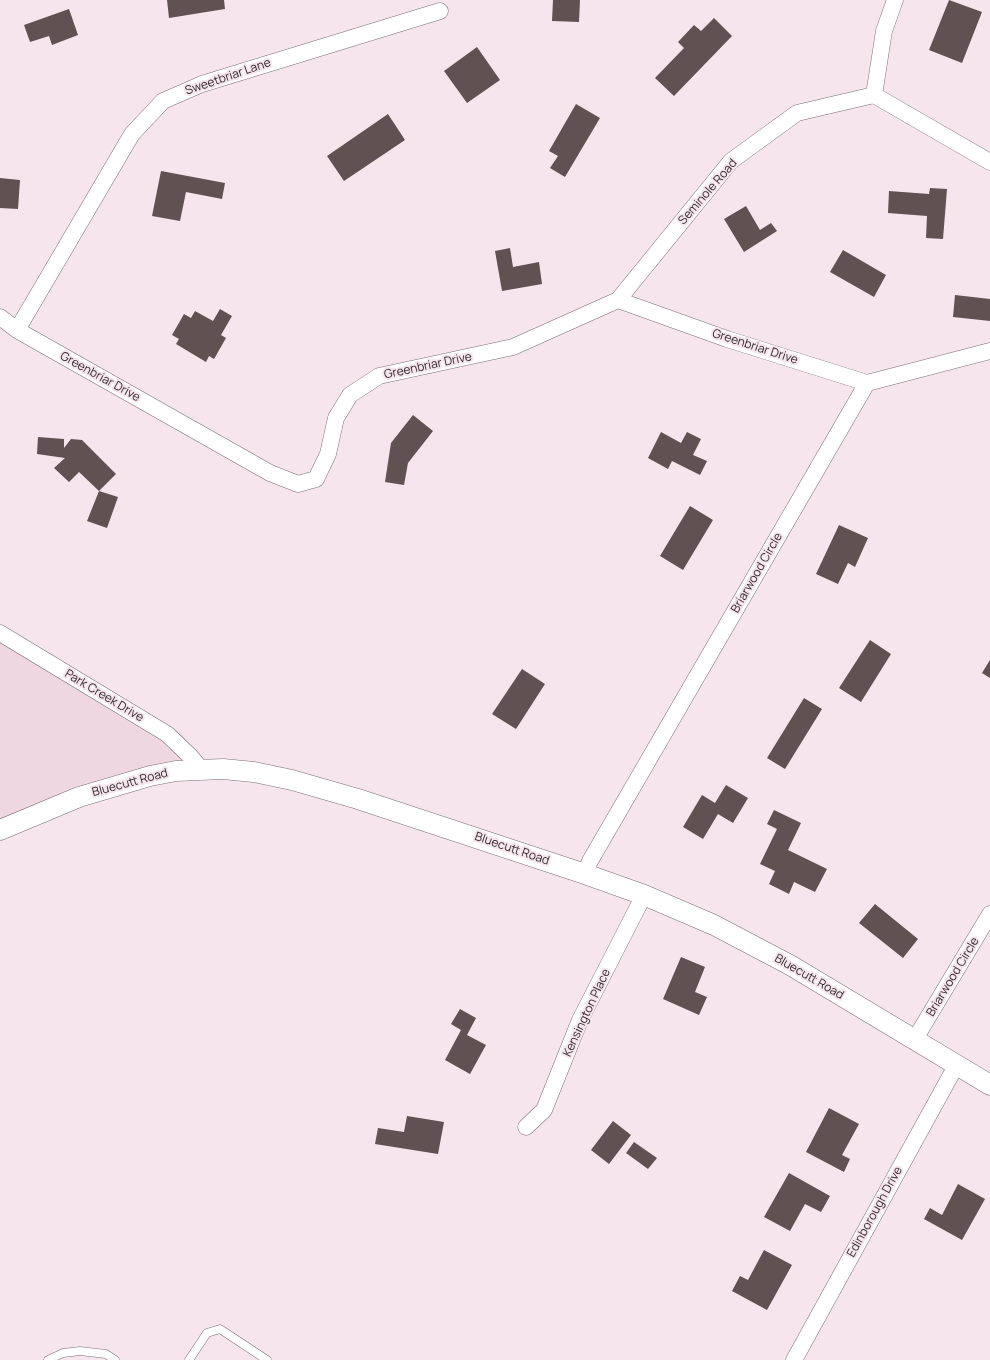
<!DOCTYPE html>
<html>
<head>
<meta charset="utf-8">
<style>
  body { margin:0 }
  canvas { display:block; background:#f6e5ec }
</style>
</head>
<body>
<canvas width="990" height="1360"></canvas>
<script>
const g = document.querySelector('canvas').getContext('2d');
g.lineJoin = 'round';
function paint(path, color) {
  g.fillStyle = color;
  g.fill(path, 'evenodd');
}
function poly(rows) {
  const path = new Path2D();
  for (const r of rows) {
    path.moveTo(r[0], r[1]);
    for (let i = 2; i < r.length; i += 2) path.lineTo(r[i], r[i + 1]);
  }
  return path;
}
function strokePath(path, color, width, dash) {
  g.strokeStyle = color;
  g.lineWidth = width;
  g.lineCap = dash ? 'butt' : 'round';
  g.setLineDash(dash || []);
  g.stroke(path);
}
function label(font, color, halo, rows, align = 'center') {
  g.font = font + ' Manrope,sans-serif';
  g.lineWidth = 4;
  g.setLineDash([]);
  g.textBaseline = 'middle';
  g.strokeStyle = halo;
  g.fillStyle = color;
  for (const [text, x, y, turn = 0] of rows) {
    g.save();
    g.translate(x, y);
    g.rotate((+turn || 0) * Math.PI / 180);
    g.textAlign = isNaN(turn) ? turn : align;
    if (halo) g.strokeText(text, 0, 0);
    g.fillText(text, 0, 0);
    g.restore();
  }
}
const built = poly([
  [0,624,181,733,203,759,160,764,86,785,0,819]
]);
const building = poly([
  [167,0,224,0,225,9,169,18],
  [553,0,580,0,579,22,552,21],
  [949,0,982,12,962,63,929,50],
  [69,9,78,35,52,45,49,36,30,42,24,25],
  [714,18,732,36,674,96,655,78,684,48,678,42,694,25,701,31],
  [477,47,500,80,467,103,444,71],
  [576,104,600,118,565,177,550,168,558,156,549,151],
  [388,114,405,140,344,181,327,156],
  [161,171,225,183,222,199,186,192,180,221,152,216],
  [0,178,20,180,18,209,0,208],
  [930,188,947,189,943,239,926,238,927,216,888,213,889,191,929,194],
  [746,206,760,230,771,223,777,231,744,252,724,219],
  [510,248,513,267,539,262,542,284,502,291,495,251],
  [843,250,886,275,874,297,830,272],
  [955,295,990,299,990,321,953,317],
  [220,309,232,316,221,335,226,338,214,359,209,356,206,362,176,344,179,339,172,335,184,314,191,318,195,311,213,321],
  [413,415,433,431,408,463,404,485,385,482,391,443],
  [661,432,681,443,687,432,701,439,693,455,707,461,700,475,672,461,668,469,648,458],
  [38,437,64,439,64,448,71,439,82,440,116,474,99,491,118,497,107,528,87,521,99,491,79,472,69,482,54,468,65,458,37,454],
  [690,506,713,520,683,570,660,556],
  [839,525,868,538,855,567,848,563,838,584,816,574],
  [870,640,891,654,861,702,839,688],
  [990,660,990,678,982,673],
  [522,669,545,684,516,729,492,714],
  [804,698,822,709,785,769,767,758],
  [726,785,748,798,733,823,718,814,703,839,683,827,702,795,715,803],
  [774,810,801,823,788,850,827,869,815,892,794,882,789,894,769,884,775,871,760,864,777,829,767,824],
  [875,904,918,939,903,958,859,923],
  [681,957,705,967,695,992,707,997,699,1015,663,999],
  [460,1009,476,1018,467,1035,486,1045,470,1074,445,1060,461,1030,451,1024],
  [829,1108,859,1124,842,1155,850,1159,844,1172,806,1152],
  [407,1116,444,1122,438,1154,375,1144,378,1128,404,1132],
  [613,1121,631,1135,609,1164,591,1150],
  [634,1142,657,1158,648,1169,626,1153],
  [789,1173,830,1196,821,1212,805,1204,790,1231,764,1217],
  [958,1184,985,1199,962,1240,924,1219,930,1208,942,1215],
  [764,1250,792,1265,767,1310,732,1291,740,1276,748,1280]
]);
const service = poly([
  [48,1360,63,1353,80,1351,106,1354,115,1360],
  [189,1360,207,1333,220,1329,267,1360]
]);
const minor = poly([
  [874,95,884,31,895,0],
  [618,300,731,161,797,113,874,95,990,162],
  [0,317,17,330,270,473,298,484,316,479,328,454,336,418,350,395,379,376,513,347,618,300,727,339,867,383],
  [17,330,132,134,163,101,202,84,440,11],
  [0,633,167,734,191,757,201,769],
  [585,874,590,861,867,383,990,351],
  [915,1039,990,914],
  [526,1127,544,1110,580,1020,644,895],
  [794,1360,957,1064]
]);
const tertiary = poly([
  [0,830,79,797,150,776,176,771,223,769,254,772,292,780,358,799,585,874,644,895,714,925,790,965,990,1085]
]);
const streetNames = [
  ["Sweetbriar Lane",228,77,-19],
  ["Seminole Road",708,192,-49],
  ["Greenbriar Drive",755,347,18],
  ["Greenbriar Drive",428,366,-12],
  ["Greenbriar Drive",100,377,29],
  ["Briarwood Circle",757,573,-60],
  ["Park Creek Drive",104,696,31],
  ["Bluecutt Road",130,783,-15],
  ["Bluecutt Road",512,849,19],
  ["Bluecutt Road",809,977,30],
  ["Briarwood Circle",953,977,-59],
  ["Kensington Place",587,1013,-65],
  ["Edinborough Drive",875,1212,-61]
];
paint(built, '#efd7e2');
paint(building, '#605153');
strokePath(service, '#7c6e74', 9);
strokePath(minor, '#7c6e74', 17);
strokePath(tertiary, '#7c6e74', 21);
strokePath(service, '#fff', 8);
strokePath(minor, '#fff', 16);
strokePath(tertiary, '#fff', 20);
label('12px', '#322c2f', '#f6e5ec', streetNames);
</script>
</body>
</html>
